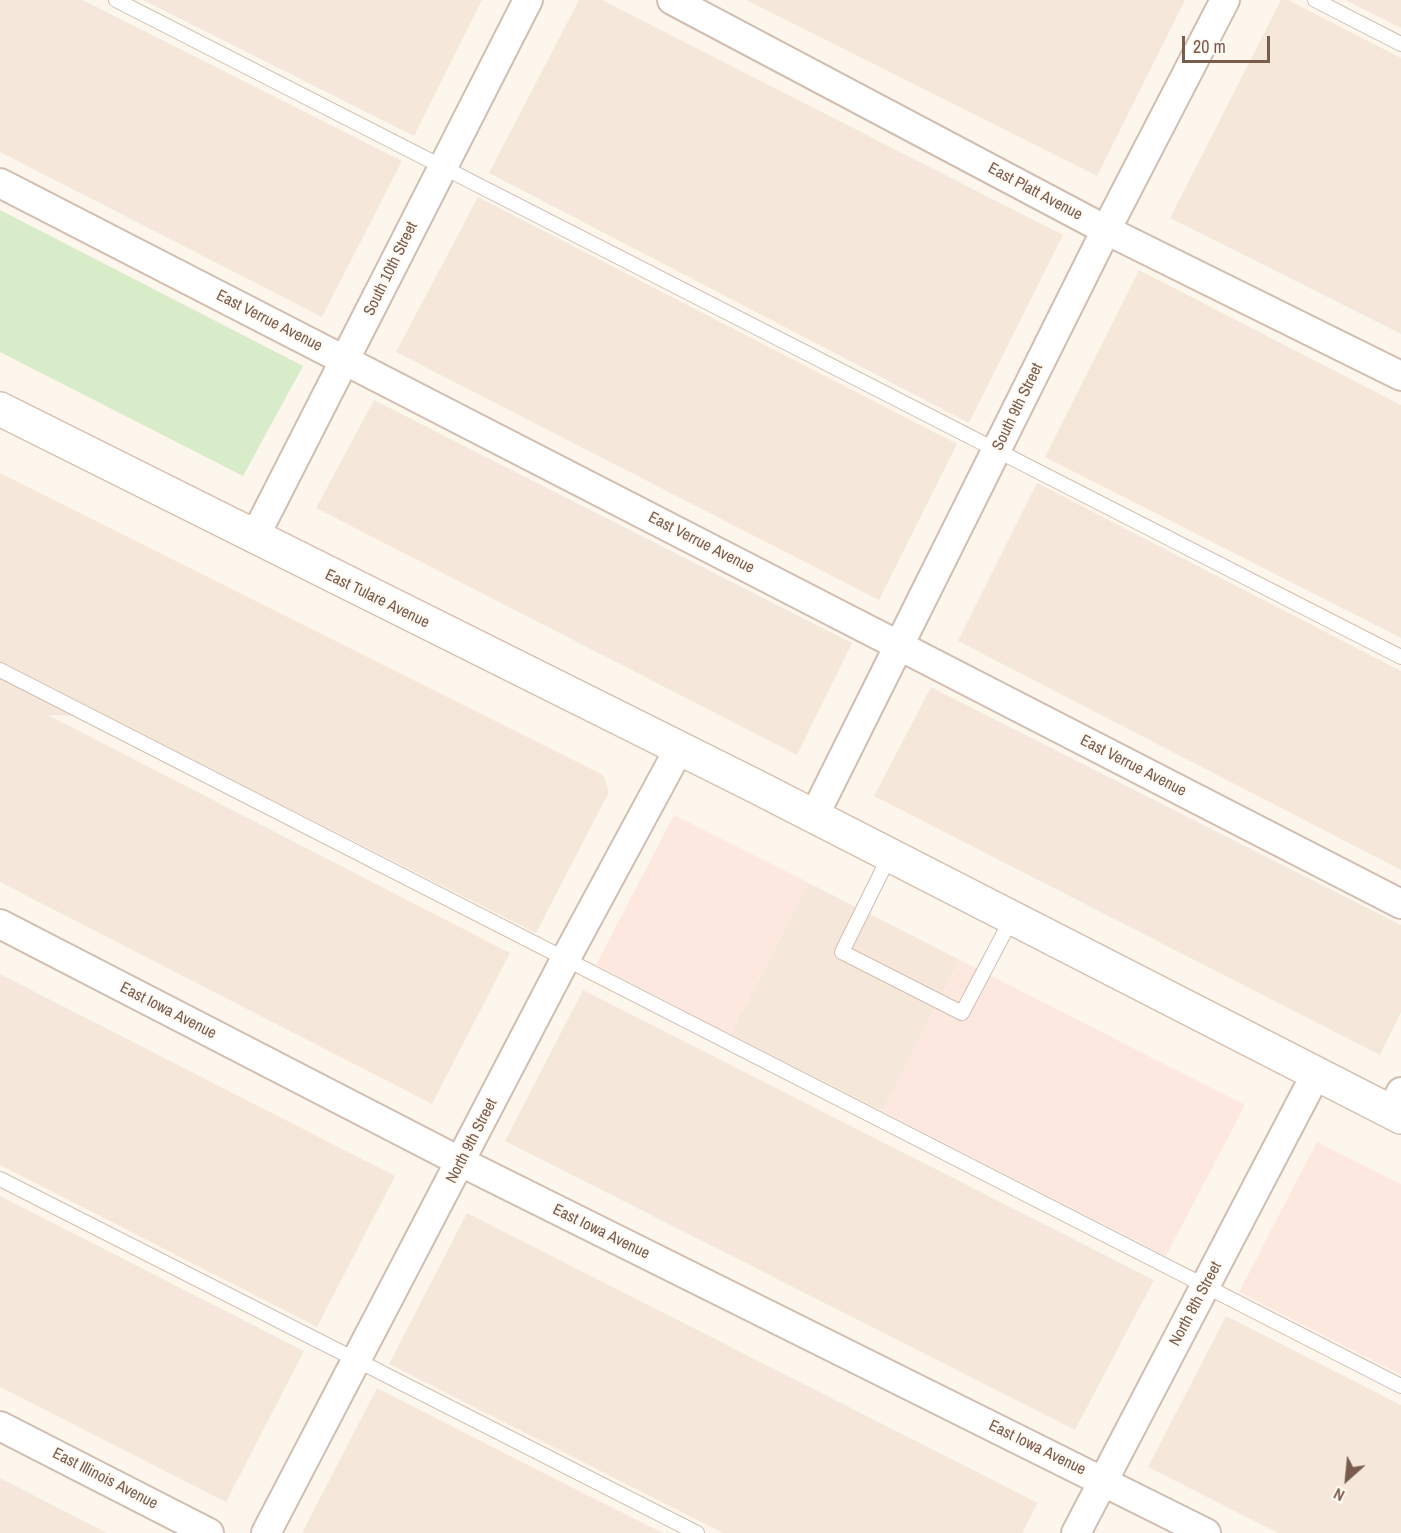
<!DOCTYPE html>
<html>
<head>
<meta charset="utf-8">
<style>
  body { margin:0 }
  #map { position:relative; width:1401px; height:1533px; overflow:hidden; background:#fdf6ec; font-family:"Archivo Narrow",sans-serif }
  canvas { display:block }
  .north { position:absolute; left:1317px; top:1449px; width:60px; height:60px; -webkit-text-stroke:4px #fffaf3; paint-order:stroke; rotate:207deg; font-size:16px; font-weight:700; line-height:24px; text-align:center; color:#7a5c4d }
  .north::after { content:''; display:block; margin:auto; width:21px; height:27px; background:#7a5c4d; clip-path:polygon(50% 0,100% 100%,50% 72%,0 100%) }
  .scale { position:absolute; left:1182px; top:36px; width:88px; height:27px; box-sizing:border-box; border:3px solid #7a5c4d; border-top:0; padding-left:8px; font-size:18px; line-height:21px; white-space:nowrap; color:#7a5c4d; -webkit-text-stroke:4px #fffaf3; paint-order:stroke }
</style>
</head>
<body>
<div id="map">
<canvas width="1401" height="1533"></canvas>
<div class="north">N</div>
<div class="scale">20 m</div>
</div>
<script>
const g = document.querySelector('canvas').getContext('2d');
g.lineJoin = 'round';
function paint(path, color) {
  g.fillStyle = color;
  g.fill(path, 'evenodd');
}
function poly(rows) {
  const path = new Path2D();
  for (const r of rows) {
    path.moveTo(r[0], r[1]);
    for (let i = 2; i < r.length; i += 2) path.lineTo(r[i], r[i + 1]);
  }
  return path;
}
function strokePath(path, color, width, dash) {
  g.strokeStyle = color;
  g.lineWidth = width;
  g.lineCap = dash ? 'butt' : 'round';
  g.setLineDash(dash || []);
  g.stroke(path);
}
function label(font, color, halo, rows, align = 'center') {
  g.font = font + ' "Archivo Narrow",sans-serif';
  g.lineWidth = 4.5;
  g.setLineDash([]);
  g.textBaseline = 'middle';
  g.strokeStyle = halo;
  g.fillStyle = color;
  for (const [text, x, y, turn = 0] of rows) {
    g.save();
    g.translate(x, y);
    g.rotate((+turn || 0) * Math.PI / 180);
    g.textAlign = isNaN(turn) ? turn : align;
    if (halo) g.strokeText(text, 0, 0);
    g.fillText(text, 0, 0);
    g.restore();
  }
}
const residential = poly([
  [0,0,83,0,402,161,322,317,0,152],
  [143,0,482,0,414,136],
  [579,0,602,0,1063,235,969,423,489,173],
  [746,0,1185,0,1097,176],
  [1281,0,1288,0,1401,58,1401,334,1170,218],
  [1345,0,1401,0,1401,28],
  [478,197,957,444,879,600,396,352],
  [1139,270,1401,405,1401,638,1045,457],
  [374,400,852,643,797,755,316,508],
  [0,473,603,775,609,792,536,933,282,805,275,817,78,716,48,715,510,953,432,1104,0,882],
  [1037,483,1401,671,1401,870,958,641],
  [931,687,1401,925,1401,1012,1380,1055,874,796],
  [809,883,960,960,882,1111,730,1034],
  [0,974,395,1176,317,1327,0,1165],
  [583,990,1154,1280,1075,1430,505,1141],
  [0,1196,304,1351,226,1502,0,1387],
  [467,1213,1038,1503,1022,1533,723,1533,389,1364],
  [1226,1316,1401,1405,1401,1533,1278,1533,1148,1467],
  [377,1388,571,1487,663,1533,302,1533],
  [0,1478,107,1533,0,1533]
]);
const commercial = poly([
  [674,815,809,883,730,1034,596,965],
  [960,960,1245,1105,1166,1256,882,1111],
  [1317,1142,1401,1184,1401,1375,1239,1292]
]);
const green = poly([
  [0,210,303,366,243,476,0,352]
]);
const lane = poly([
  [116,0,1401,657],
  [1315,0,1401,44],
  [0,670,1401,1386],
  [890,855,842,952,962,1013,1012,918],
  [0,1179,697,1533]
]);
const street = poly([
  [672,0,1106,230,1401,376],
  [0,183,1401,904],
  [254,538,528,0],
  [814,816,1106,230,1225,0],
  [0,924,461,1162,1206,1533],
  [1391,1112,1401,1092],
  [0,1426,209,1533],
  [266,1533,566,958,679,749],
  [1076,1533,1316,1074]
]);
const secondary = poly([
  [0,409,755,786,1401,1117]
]);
const streetNames = [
  ["East Platt Avenue",1035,192,28],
  ["South 10th Street",391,269,-64],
  ["East Verrue Avenue",269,321,27],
  ["South 9th Street",1018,407,-64],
  ["East Verrue Avenue",701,543,27],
  ["East Tulare Avenue",377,599,26],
  ["East Verrue Avenue",1133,766,27],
  ["East Iowa Avenue",168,1011,27],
  ["North 9th Street",472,1141,-63],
  ["East Iowa Avenue",601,1232,26],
  ["North 8th Street",1196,1304,-62],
  ["East Iowa Avenue",1037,1448,26],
  ["East Illinois Avenue",105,1479,27]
];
paint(residential, '#f5e8da');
paint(commercial, '#fde8e0');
paint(green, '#d8ecc9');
strokePath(lane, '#d1beb0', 16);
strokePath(street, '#d1beb0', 32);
strokePath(secondary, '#d6c0b0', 36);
strokePath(lane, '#fff', 14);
strokePath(street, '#fff', 28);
strokePath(secondary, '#fff', 33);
label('16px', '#7a5c4d', '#fffaf3', streetNames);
</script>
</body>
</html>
